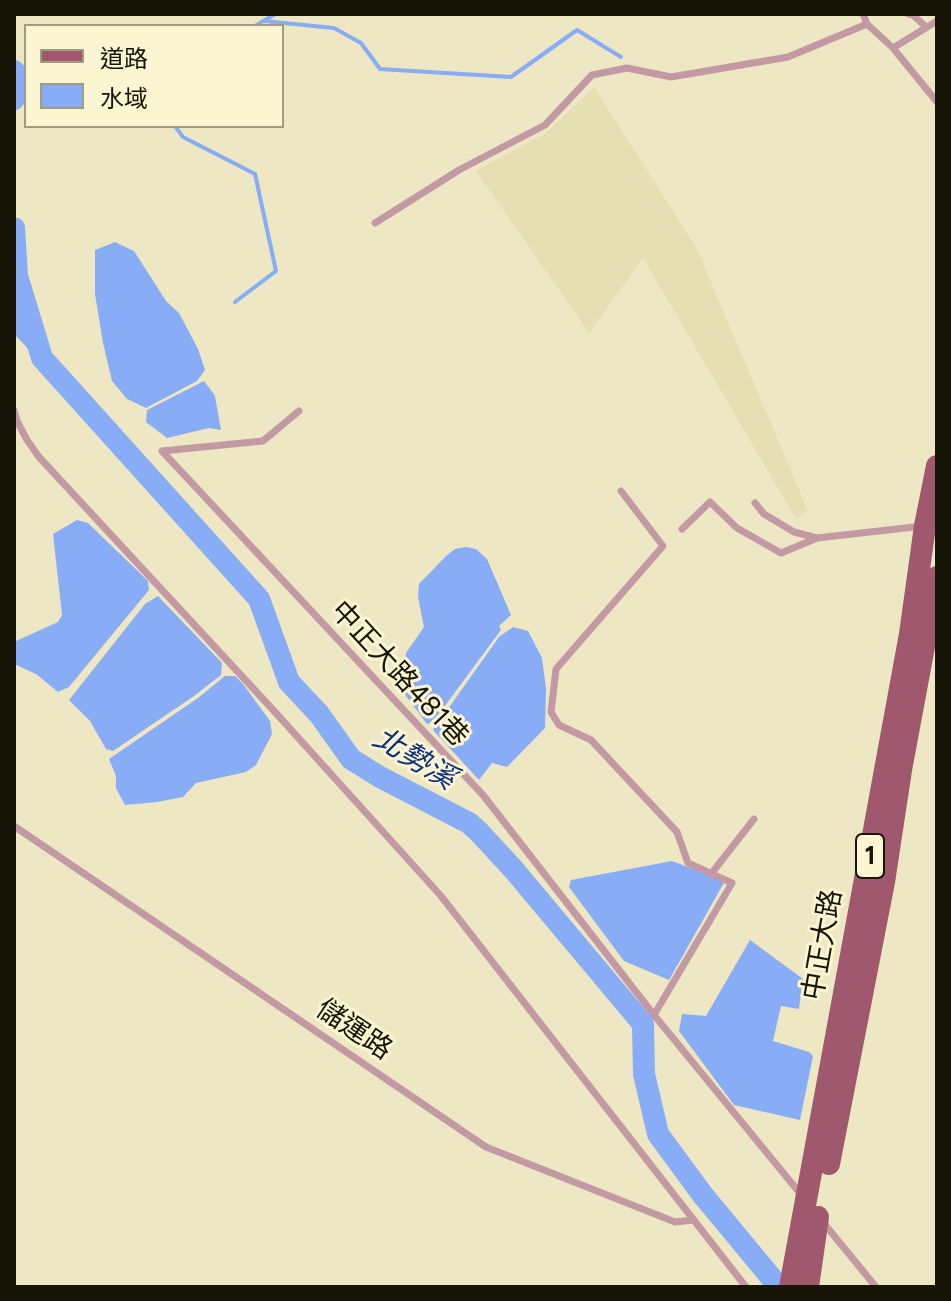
<!DOCTYPE html>
<html>
<head>
<meta charset="utf-8">
<style>
  body { margin:0 }
  #map { position:relative; width:951px; height:1301px; overflow:hidden; background:#eee7c4; font-family:Figtree,"Noto Sans TC",sans-serif }
  canvas { display:block }
  .frame { position:absolute; inset:0; border:16px solid #171508; pointer-events:none }
  .legend { position:absolute; left:24px; top:24px; width:260px; height:104px; box-sizing:border-box; background:#fbf5d1; border:2px solid #a09b81; margin:0; padding:10px 14px; list-style:none; font-size:24px; color:#171508 }
  .legend li { display:flex; align-items:center; gap:16px; height:40px }
  .legend b { width:40px; border:2px solid #a09b81 }
</style>
</head>
<body>
<div id="map">
<canvas width="951" height="1301"></canvas>
<div class="frame"></div>
<ul class="legend">
<li><b style="height:10px;background:#9f586d"></b>道路</li>
<li><b style="height:22px;background:#88acf5"></b>水域</li>
</ul>
</div>
<script>
const g = document.querySelector('canvas').getContext('2d');
g.lineJoin = 'round';
function paint(path, color) {
  g.fillStyle = color;
  g.fill(path, 'evenodd');
}
function poly(rows) {
  const path = new Path2D();
  for (const r of rows) {
    path.moveTo(r[0], r[1]);
    for (let i = 2; i < r.length; i += 2) path.lineTo(r[i], r[i + 1]);
  }
  return path;
}
function strokePath(path, color, width, dash) {
  g.strokeStyle = color;
  g.lineWidth = width;
  g.lineCap = dash ? 'butt' : 'round';
  g.setLineDash(dash || []);
  g.stroke(path);
}
function label(font, color, halo, rows, align = 'center') {
  g.font = font + ' Figtree,"Noto Sans TC",sans-serif';
  g.lineWidth = 6;
  g.setLineDash([]);
  g.textBaseline = 'middle';
  g.strokeStyle = halo;
  g.fillStyle = color;
  for (const [text, x, y, turn = 0] of rows) {
    g.save();
    g.translate(x, y);
    g.rotate((+turn || 0) * Math.PI / 180);
    g.textAlign = isNaN(turn) ? turn : align;
    if (halo) g.strokeText(text, 0, 0);
    g.fillText(text, 0, 0);
    g.restore();
  }
}
const built = poly([
  [594,87,696,247,808,511,796,519,643,258,589,333,476,171,546,133]
]);
const water = poly([
  [14,60,26,76,26,95,16,93,14,102],
  [115,242,134,251,166,301,179,313,198,349,205,370,197,381,146,408,127,399,112,381,103,343,95,294,95,250],
  [14,256,20,317,28,340,50,353,39,360,15,335],
  [204,381,215,396,221,430,209,428,167,438,146,422,147,410],
  [77,520,88,523,148,581,149,590,69,687,58,692,36,674,14,664,14,640,16,641,58,622,62,615,53,534],
  [466,547,476,549,487,559,511,615,499,626,501,630,433,722,427,724,403,692,406,653,424,627,418,597,419,584,446,556,455,549],
  [158,596,222,663,221,675,194,696,113,751,106,749,90,721,69,700,145,604],
  [513,627,528,631,542,658,546,688,545,728,507,767,492,763,479,780,433,730,499,637],
  [225,676,235,676,243,684,270,721,272,734,256,765,246,772,196,783,183,797,157,802,125,805,116,788,116,776,109,759,198,698],
  [672,861,725,881,669,980,624,961,569,887,571,880],
  [750,940,803,979,799,1009,781,1006,773,1041,809,1052,813,1056,800,1120,734,1105,679,1031,682,1014,706,1016]
]);
const stream = poly([
  [264,21,334,28,361,43,380,69,511,77,577,30,621,57],
  [255,26,275,14],
  [175,126,183,137,255,174,276,271,235,302]
]);
const river = poly([
  [14,71,23,81,14,99],
  [14,228,17,276,42,358,259,599,289,682,319,714,351,759,380,777,469,823,479,832,514,870,643,1024,644,1074,658,1134,702,1194,779,1287]
]);
const service = poly([
  [908,14,913,15,926,27],
  [867,24,893,48,937,102],
  [893,48,937,21],
  [375,223,459,170,545,125,592,75,627,68,671,77,788,57,867,24,863,14],
  [14,410,17,421,27,440,39,457,275,712,441,896,746,1287],
  [299,411,263,441,162,451,483,795,654,1015,803,1197],
  [621,491,663,546,556,669,551,712,559,725,591,740,677,832,688,863,732,883,654,1015],
  [755,503,764,514,794,532,817,538,923,526],
  [682,529,710,502,737,528,781,553,815,539],
  [14,826,486,1147,675,1222,694,1220],
  [711,874,754,819],
  [822,1221,876,1287]
]);
const primary = poly([
  [829,1164,884,882,901,770,937,577],
  [790,1287,910,634,925,526,937,466],
  [808,1287,818,1217]
]);
const shields = [
  [870,856,28]
];
const shieldNames = [
  ["1",870,856]
];
const streetNames = [
  ["中正大路481巷",399,674,47],
  ["中正大路",823,945,-80],
  ["儲運路",354,1030,34]
];
const waterNames = [
  ["北勢溪",414,759,31]
];
paint(built, '#e7dfb4');
paint(water, '#88acf5');
strokePath(stream, '#88acf5', 4);
strokePath(river, '#88acf5', 22);
strokePath(service, '#c39aa4', 7);
strokePath(primary, '#9f586d', 22);
for (const [x, y, w] of shields) {
  const box = new Path2D();
  box.roundRect(x - w / 2, y - 22, w, 44, 6);
  g.fillStyle = '#fbf5d1';
  g.fill(box);
  strokePath(box, '#171508', 2);
}
label('bold 26px', '#171508', null, shieldNames);
label('28px', '#171508', '#fbf5d1', streetNames);
label('italic 30px', '#0f3183', '#fbf5d1', waterNames);
</script>
</body>
</html>
